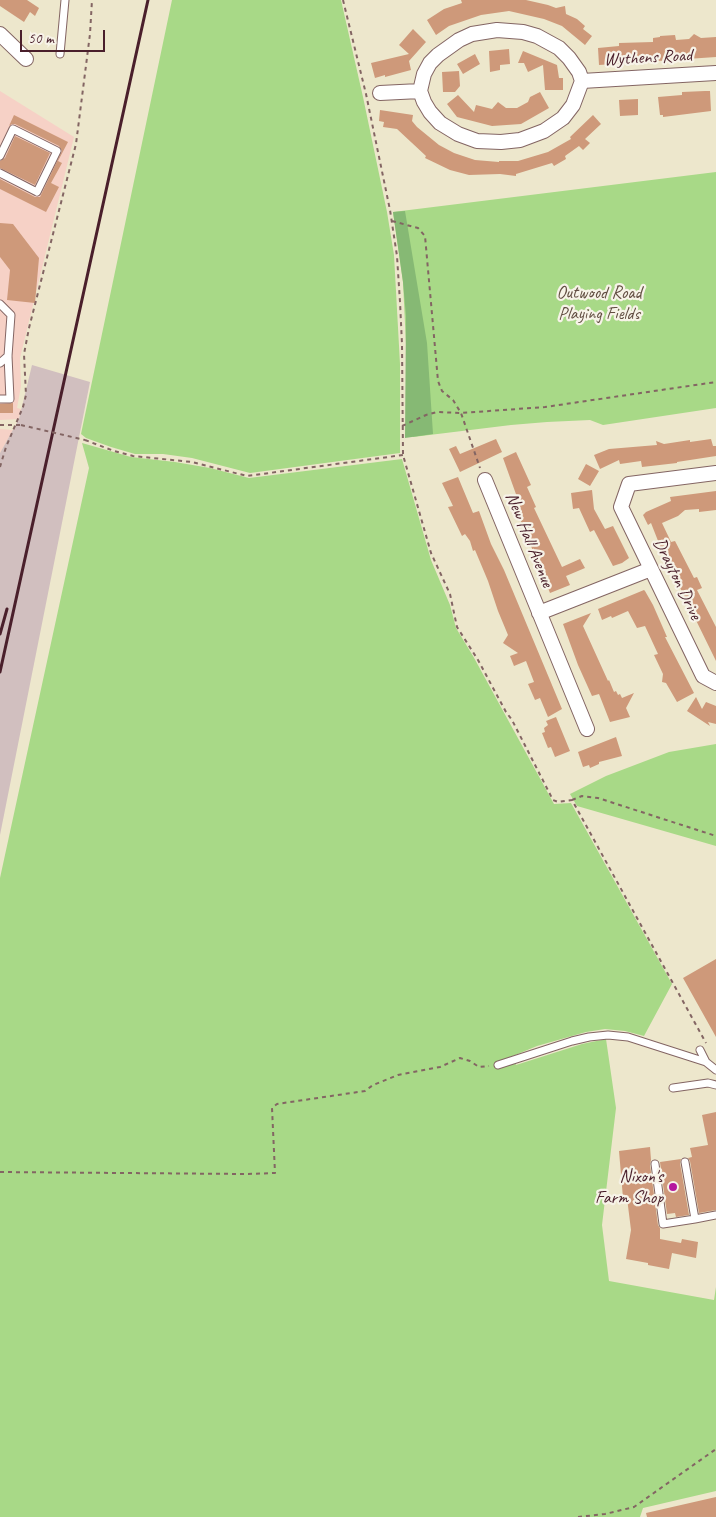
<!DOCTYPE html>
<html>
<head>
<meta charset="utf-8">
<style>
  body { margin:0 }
  #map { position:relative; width:716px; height:1517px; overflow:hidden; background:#ede7cc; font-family:Caveat,sans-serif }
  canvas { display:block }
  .scale { position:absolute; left:20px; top:30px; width:85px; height:22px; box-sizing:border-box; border:2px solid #4a1f2b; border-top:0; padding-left:6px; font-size:15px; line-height:18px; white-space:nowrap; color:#4a1f2b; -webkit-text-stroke:4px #f7f3e8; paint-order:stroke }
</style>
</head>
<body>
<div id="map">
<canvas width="716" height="1517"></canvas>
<div class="scale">50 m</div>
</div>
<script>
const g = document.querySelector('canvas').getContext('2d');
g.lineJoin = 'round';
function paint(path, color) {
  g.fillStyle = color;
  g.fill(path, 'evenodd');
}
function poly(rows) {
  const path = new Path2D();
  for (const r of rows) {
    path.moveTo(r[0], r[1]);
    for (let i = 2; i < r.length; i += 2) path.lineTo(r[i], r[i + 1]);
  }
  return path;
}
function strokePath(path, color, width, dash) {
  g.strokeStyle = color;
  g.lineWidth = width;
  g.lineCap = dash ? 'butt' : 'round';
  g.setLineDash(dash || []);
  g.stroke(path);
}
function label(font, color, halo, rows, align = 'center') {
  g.font = font + ' Caveat,sans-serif';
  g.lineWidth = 4.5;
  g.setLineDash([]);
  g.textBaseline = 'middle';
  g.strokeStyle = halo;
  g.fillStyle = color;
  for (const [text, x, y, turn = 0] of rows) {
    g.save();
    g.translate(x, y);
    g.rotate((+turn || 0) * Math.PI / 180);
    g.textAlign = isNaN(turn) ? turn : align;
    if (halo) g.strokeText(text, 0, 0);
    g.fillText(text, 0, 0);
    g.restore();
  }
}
const built = poly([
  [0,91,74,137,20,358,21,386,17,408,21,409,19,419,0,420],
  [0,429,13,430,0,453]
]);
const industrial = poly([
  [32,365,90,382,0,835,0,453,19,419]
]);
const green = poly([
  [172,0,341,0,363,97,387,212,394,255,400,364,400,453,250,473,192,458,163,454,135,454,111,447,86,438,81,434],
  [716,172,716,408,603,425,590,420,547,422,511,425,413,437,407,366,403,282,393,212],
  [82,443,131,457,175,462,210,468,249,478,402,459,431,560,450,605,456,628,473,656,554,804,571,803,672,984,644,1036,625,1031,605,1029,586,1032,537,1046,513,1056,516,1065,582,1044,606,1039,616,1108,602,1225,609,1281,714,1300,716,1287,716,1491,643,1508,640,1517,0,1517,0,878,89,468],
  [716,744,716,846,577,806,570,794,606,776,669,752]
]);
const forest = poly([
  [405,211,427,343,433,434,405,438,406,316,403,282,393,212]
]);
const building = poly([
  [0,0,27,0,39,8,35,16,30,12,24,22,0,6],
  [461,0,526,0,548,5,556,8,565,6,566,14,577,19,585,26,583,29,592,36,585,45,562,26,544,19,509,11,481,15,449,26,436,35,427,20,444,9,462,3],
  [413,29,426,42,409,61,411,70,385,77,385,75,375,78,371,63,409,54,399,45],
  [694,34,701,38,716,37,716,57,599,65,598,48,619,46,619,43,653,42,653,38,660,37,660,36,675,35,676,40,689,39],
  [509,49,510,64,500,65,500,70,490,72,489,51],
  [523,51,557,65,559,78,563,78,563,90,545,90,543,65,528,72,524,63,518,63],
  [475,54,480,64,463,74,457,64],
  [459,71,460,86,455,92,443,92,442,72],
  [705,91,710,91,711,111,663,117,663,115,660,115,658,97,682,95,682,92],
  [540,92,549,108,521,124,492,126,457,117,447,104,458,95,474,112,476,105,492,109,498,102,506,108,517,108,528,102,530,97],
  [638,99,638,115,620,116,619,100],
  [380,110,413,115,412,121,417,127,439,145,454,153,475,160,499,162,499,161,518,161,548,152,571,139,570,137,593,115,601,124,585,139,590,143,583,150,579,146,565,156,566,159,554,166,552,163,516,174,516,176,500,174,469,175,450,170,425,158,426,156,397,129,383,127,384,122,379,121],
  [14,115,68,142,58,161,62,163,51,183,59,187,46,212,0,189,0,179,35,197,40,197,62,151,59,146,15,124,12,124,9,126],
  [15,136,50,153,35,185,0,168,0,161,5,158],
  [0,223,13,224,39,258,35,303,7,300,10,270,0,257],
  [13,403,13,413,0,413,0,404],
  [496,439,502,452,460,472,449,449,456,446,460,454],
  [711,439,713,446,716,446,716,456,677,462,677,463,642,467,641,461,620,464,619,460,600,469,594,455,609,449,657,445,656,441,664,444,690,440,690,442],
  [516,452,531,485,527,487,536,507,534,508,562,567,580,559,585,568,566,576,570,585,550,593,512,499,517,497,503,458],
  [586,464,599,471,590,486,578,479],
  [458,477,473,513,479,511,491,544,504,570,562,709,548,717,540,698,535,700,528,684,534,682,526,661,514,666,510,656,518,653,503,643,508,635,498,611,488,581,475,550,473,551,470,541,465,534,462,536,448,507,453,506,442,483],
  [592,490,594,509,605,529,613,526,629,558,622,563,613,566,594,530,590,532,579,508,573,509,571,493],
  [716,491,716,510,699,512,699,509,685,510,678,516,662,523,671,542,675,541,694,578,697,577,702,588,697,590,716,627,716,661,662,551,651,523,648,525,643,515,646,512,671,501,670,497],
  [644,590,645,591,653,605,667,637,665,637,694,693,677,702,666,683,662,682,663,674,654,655,658,654,645,626,637,628,628,611,612,618,611,616,602,620,598,609],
  [591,613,583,626,608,681,609,680,614,692,616,691,618,695,620,694,622,698,634,693,626,708,630,717,610,722,599,694,592,696,578,665,563,624],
  [696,697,702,709,706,702,716,706,716,724,708,722,710,726,687,711],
  [556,717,570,751,555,757,551,747,548,748,542,733,545,732,544,728,548,725,546,721],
  [616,737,622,756,599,762,599,764,590,768,589,765,583,767,578,752],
  [716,959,716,1037,683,978],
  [716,1112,716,1210,699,1213,690,1161,688,1158,692,1157,690,1148,708,1145,702,1115],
  [650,1147,651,1160,650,1165,658,1225,660,1228,660,1239,681,1243,682,1239,698,1242,696,1258,672,1253,669,1269,648,1265,648,1263,626,1259,631,1230,627,1198,623,1198,619,1151],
  [681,1159,680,1163,689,1215,676,1217,675,1213,667,1214,660,1162],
  [716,1497,716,1517,647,1517,646,1513]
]);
const path = poly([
  [343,0,366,94,390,210,397,256,400,302,402,344,403,455,431,553,450,594,457,627,478,660,506,712,512,720,553,800,558,802,572,800,706,1043],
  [392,221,418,228,425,236,438,381,442,391,453,400,461,413,480,468],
  [0,425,21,425],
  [402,426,426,415,437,412,461,413,545,407,716,382],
  [85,440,114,451,133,456,192,462,247,476,403,455],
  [0,467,6,447,23,407,26,395,24,354,29,328,76,144,90,34,92,0],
  [572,800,582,796,598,798,716,836],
  [0,1172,246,1174,275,1173,272,1108,277,1104,365,1091,373,1085,398,1075,440,1067,460,1058,470,1061,479,1067,489,1066],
  [578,1517,605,1514,634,1507,716,1449]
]);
const service = poly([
  [60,54,65,0],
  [0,156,13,129,57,151,37,192,0,173],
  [0,304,11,315,8,356,10,399,0,399],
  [0,363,8,356],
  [700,1050,706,1062,716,1070],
  [498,1065,572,1041,589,1037,608,1035,628,1037,706,1062],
  [673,1088,708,1083,716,1085],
  [685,1162,695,1219,716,1215],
  [655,1164,663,1224,695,1219]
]);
const minor = poly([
  [497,30,523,32,537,36,559,48,569,58,579,72,582,81,573,105,563,118,544,131,520,140,501,142,477,141,458,134,440,123,430,112,424,102,420,91,424,74,430,63,438,55,459,40,472,34,497,30],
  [0,34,26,59],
  [582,81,716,73],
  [380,93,420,91],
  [716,473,629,484,621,507,703,676,716,683],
  [485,480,587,729],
  [539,613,651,569]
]);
const rail = poly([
  [0,634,7,609],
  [0,672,148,0]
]);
const pathBridge = poly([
  [21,425,85,440]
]);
const markers = [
  [673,1187,5,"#b5179e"]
];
const streetNames = [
  ["Wythens Road",648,58,-3],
  ["New Hall Avenue",529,540,68],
  ["Drayton Drive",677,579,64]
];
const parkNames = [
  ["Outwood Road",599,293],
  ["Playing Fields",599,314]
];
const poiNames = [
  ["Nixon's",663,1177],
  ["Farm Shop",663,1198]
];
paint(built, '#f6d1c6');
paint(industrial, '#d1bfbf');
paint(green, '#a8d987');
paint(forest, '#86b974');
paint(building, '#ce997a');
strokePath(service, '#836563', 9);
strokePath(minor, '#836563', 16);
strokePath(path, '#836563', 2, [4, 4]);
strokePath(service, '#fff', 7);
strokePath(minor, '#fff', 14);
strokePath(rail, '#4a1f2b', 3);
strokePath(pathBridge, '#836563', 2, [4, 4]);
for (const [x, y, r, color] of markers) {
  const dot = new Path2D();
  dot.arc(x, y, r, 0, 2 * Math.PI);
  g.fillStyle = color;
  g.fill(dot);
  strokePath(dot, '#f7f3e8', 2);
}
label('18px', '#4a1f2b', '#f7f3e8', streetNames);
label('18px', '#624e42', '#f7f3e8', parkNames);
label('18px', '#4a1f2b', '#f7f3e8', poiNames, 'right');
</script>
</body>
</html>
